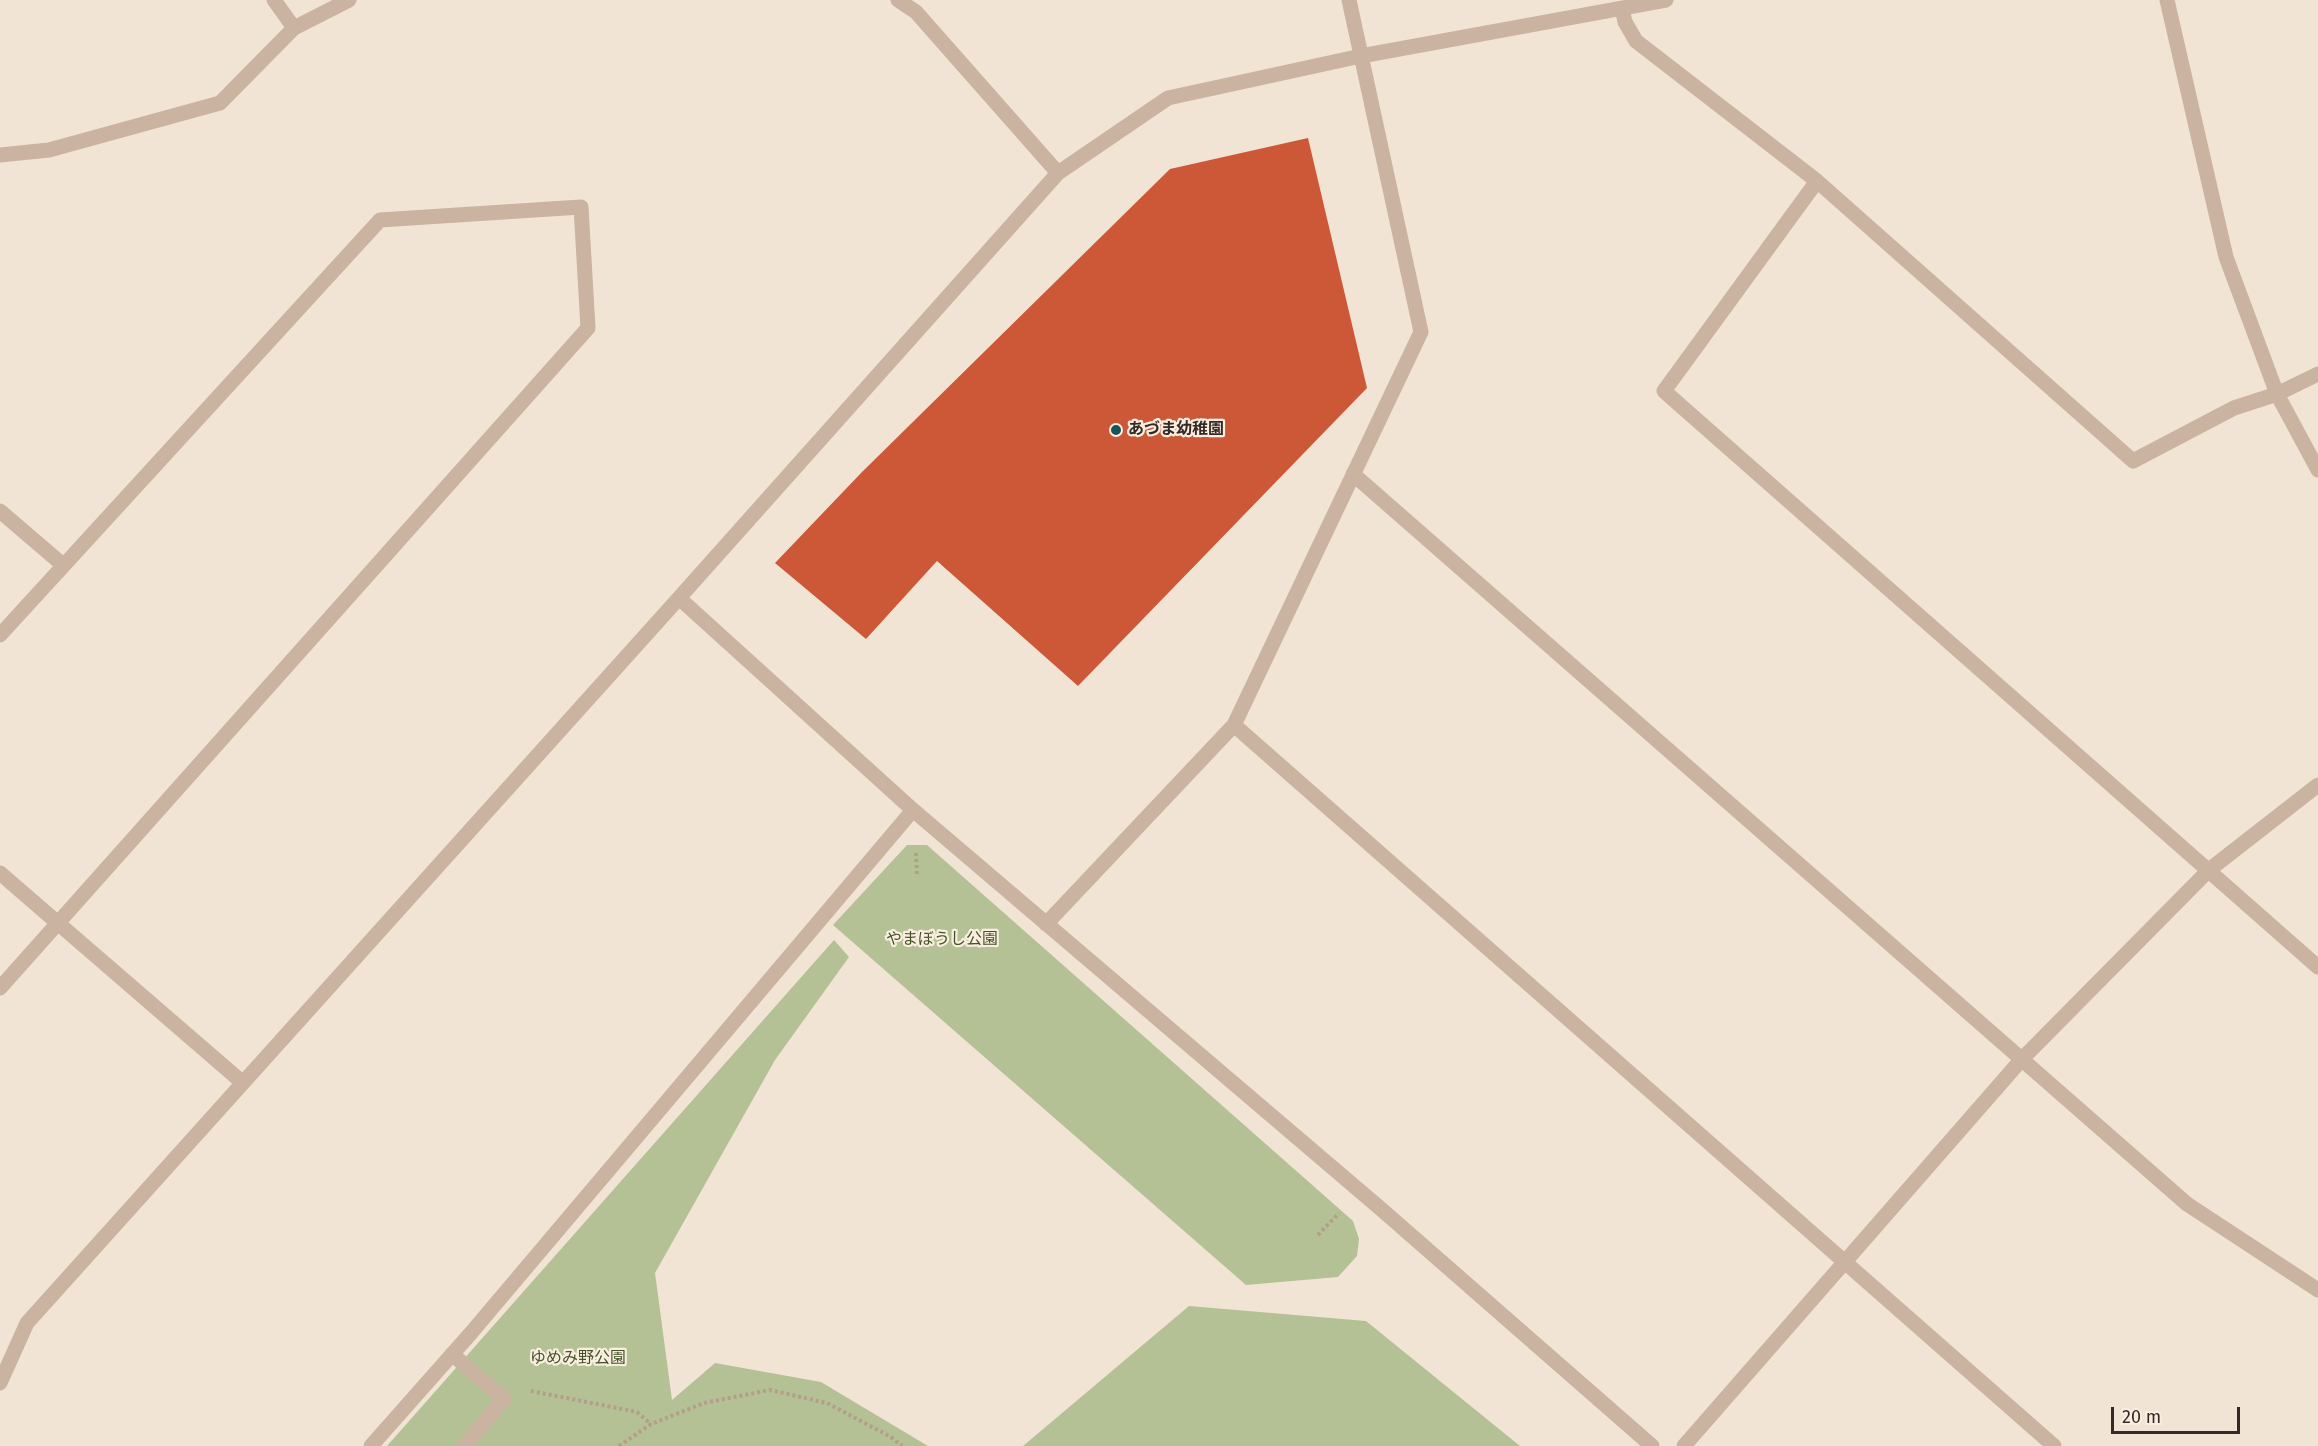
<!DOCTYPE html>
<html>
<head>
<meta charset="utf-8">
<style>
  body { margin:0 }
  #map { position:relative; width:2318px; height:1446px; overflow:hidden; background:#f2e4d5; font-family:"Fira Sans",sans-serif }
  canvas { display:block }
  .scale { position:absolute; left:2111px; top:1407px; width:129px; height:27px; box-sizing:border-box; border:3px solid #342924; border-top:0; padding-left:8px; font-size:18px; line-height:21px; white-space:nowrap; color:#342924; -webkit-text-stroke:4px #faeee1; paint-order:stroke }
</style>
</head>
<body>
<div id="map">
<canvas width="2318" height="1446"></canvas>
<div class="scale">20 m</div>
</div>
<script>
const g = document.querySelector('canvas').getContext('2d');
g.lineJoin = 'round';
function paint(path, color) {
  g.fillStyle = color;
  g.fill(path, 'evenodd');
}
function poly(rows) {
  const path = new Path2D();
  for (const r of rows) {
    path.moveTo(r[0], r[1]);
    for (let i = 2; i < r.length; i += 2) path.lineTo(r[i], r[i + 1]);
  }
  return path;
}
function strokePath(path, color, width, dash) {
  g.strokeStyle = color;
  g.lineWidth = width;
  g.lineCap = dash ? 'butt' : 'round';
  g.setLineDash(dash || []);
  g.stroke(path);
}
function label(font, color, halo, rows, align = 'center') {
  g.font = font + ' "Fira Sans","Noto Sans JP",sans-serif';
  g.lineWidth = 4.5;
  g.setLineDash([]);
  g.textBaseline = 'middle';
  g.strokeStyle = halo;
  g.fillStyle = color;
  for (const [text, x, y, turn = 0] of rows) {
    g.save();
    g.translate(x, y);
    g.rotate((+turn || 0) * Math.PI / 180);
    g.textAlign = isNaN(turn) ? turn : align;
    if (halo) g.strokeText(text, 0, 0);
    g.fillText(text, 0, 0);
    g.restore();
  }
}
const green = poly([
  [907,845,927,845,1353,1221,1359,1239,1357,1256,1338,1277,1246,1285,833,925],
  [834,940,849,957,775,1060,655,1273,672,1400,715,1363,821,1382,928,1446,387,1446],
  [1189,1306,1366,1321,1520,1446,1023,1446]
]);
const building = poly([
  [1308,138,1367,388,1078,686,937,561,866,639,775,563,862,472,1170,169]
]);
const path = poly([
  [916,853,917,877],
  [1318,1235,1339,1213],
  [531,1391,637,1412,651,1424],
  [619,1446,651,1424,704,1403,770,1390,827,1403,891,1437,902,1446]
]);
const minor = poly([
  [274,0,294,28],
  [898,0,916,12,1058,173],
  [2167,0,2226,257,2277,394,2318,470],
  [1622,8,1625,22,1636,41,1817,181,2133,461,2234,408,2277,394,2318,374],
  [0,155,49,150,220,103,294,28,349,0],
  [1817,181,1664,391,2318,967],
  [1353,474,2187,1204,2318,1290],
  [0,511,63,565],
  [679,598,913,810,1381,1209,1652,1446],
  [0,635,380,220,581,207,588,328,0,988],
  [1234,725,2054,1446],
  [0,873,243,1083],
  [1046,924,1234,725,1421,332,1349,0],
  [452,1354,504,1399,464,1446],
  [0,1383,27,1323,679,598,1058,173,1168,98,1361,56,1666,0],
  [371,1446,471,1333,913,810],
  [1684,1446,2022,1059,2209,870,2318,785]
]);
const markers = [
  [1116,430,6,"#185457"]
];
const poiNames = [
  ["あづま幼稚園",1128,430]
];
const parkNames = [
  ["やまぼうし公園",942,940],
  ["ゆめみ野公園",578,1359]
];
paint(green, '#b3c195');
paint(building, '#cd5837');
strokePath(path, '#b69d8b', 4, [3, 3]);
strokePath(minor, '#cab3a1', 15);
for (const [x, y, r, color] of markers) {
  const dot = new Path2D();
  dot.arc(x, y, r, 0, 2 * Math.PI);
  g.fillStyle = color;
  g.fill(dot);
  strokePath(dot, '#faeee1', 2);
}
label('bold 16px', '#342924', '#faeee1', poiNames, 'left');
label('16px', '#445327', '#faeee1', parkNames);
</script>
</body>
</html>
